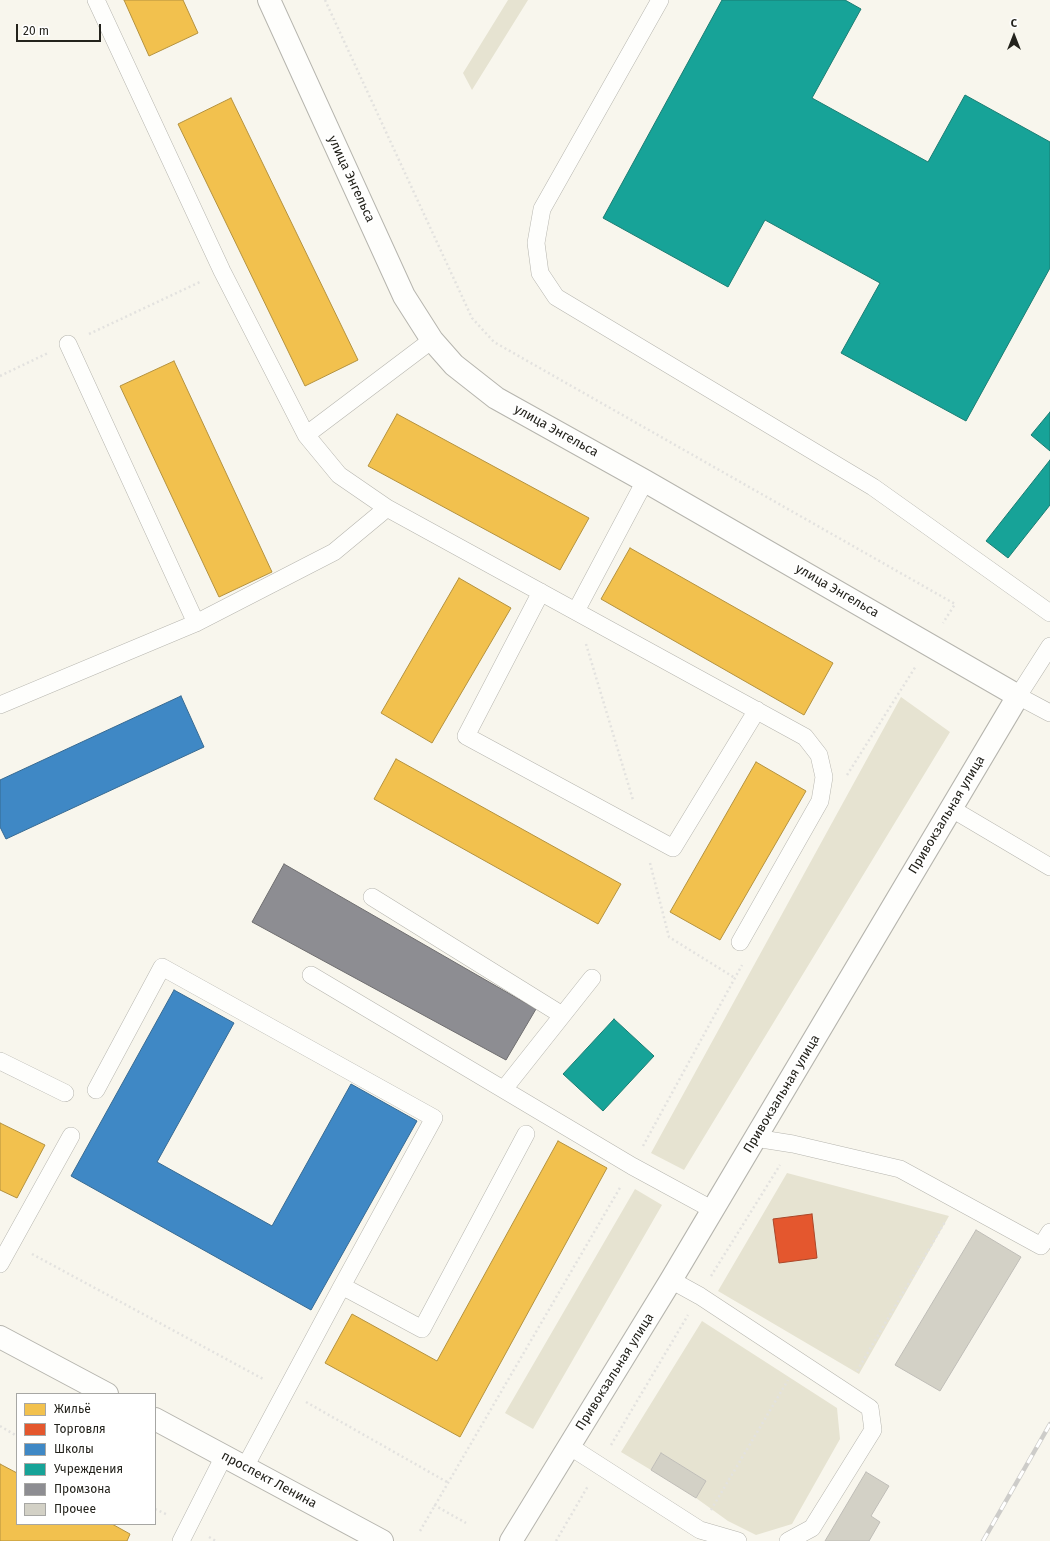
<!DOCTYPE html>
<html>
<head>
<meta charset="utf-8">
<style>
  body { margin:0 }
  #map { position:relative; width:1050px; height:1541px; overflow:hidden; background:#f8f6ed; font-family:"Fira Sans",sans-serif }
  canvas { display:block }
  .legend { position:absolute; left:16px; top:1393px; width:140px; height:132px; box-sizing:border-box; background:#fff; border:1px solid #a7a7a4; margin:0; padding:5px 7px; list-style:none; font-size:12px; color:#24231c }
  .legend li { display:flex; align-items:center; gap:8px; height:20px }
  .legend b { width:20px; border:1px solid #a7a7a4 }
  .north { position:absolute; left:994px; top:16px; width:40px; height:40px; -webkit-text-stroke:3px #fff; paint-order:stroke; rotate:0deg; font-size:11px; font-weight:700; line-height:16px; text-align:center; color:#24231c }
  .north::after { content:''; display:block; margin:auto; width:14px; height:18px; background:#24231c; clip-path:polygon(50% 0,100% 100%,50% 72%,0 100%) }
  .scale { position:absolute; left:16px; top:24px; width:85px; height:18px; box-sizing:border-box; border:2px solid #24231c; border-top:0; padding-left:5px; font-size:12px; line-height:14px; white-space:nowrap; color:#24231c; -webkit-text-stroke:3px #fff; paint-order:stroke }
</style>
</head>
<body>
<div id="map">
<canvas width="1050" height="1541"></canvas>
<ul class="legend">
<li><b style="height:11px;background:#f2c14e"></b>Жильё</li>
<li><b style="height:11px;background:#e4572e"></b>Торговля</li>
<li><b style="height:11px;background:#3f88c5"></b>Школы</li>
<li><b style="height:11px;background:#17a398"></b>Учреждения</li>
<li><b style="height:11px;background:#8d8d92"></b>Промзона</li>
<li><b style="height:11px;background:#d3d1c6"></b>Прочее</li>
</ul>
<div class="north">С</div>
<div class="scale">20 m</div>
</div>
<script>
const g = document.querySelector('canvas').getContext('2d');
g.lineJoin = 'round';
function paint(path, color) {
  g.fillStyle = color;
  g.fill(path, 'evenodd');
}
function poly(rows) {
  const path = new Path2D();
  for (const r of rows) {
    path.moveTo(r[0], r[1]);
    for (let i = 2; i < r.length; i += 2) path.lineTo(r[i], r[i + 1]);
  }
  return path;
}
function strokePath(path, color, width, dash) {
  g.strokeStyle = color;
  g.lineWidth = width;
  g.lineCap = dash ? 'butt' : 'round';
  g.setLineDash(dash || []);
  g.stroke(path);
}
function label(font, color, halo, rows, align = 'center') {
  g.font = font + ' "Fira Sans",sans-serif';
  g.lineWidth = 4;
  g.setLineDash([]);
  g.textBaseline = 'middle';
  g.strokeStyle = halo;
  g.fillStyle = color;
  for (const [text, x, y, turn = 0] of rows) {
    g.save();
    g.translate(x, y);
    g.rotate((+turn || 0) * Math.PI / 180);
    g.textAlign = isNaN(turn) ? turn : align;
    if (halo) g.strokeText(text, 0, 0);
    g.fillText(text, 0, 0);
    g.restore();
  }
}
const green = poly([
  [508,0,528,0,472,90,463,73],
  [901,697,950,732,684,1170,651,1153],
  [787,1173,949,1216,859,1374,718,1291],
  [635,1189,662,1205,533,1429,505,1413],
  [702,1321,837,1408,840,1439,792,1524,756,1535,728,1521,696,1498,706,1481,661,1453,651,1470,621,1452]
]);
const homes = poly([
  [124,0,183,0,198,33,149,56,124,0],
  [231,98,358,360,305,386,178,124,231,98],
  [174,361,272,572,219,597,120,386,174,361],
  [397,414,589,518,560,570,368,466,397,414],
  [630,548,833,663,804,715,601,599,630,548],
  [459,578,511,608,432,743,381,713,459,578],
  [396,759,621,884,598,924,374,799,396,759],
  [756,762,806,791,720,940,670,912,756,762],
  [0,1123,45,1145,17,1198,0,1190,0,1123],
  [558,1141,607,1168,460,1437,325,1363,352,1314,437,1361,558,1141],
  [0,1464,17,1473,17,1524,112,1524,130,1534,127,1541,0,1541,0,1464]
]);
const shops = poly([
  [812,1214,817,1258,779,1263,773,1219,812,1214]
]);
const schools = poly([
  [181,696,204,747,6,839,0,827,0,780,181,696],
  [174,990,234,1023,157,1162,272,1226,351,1084,417,1121,311,1310,71,1176,174,990]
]);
const public = poly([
  [722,0,845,0,861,9,812,98,928,162,965,95,1050,142,1050,268,966,421,841,353,880,283,765,220,728,287,603,218,722,0],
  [1050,412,1050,451,1031,435,1050,412],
  [1050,460,1050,505,1008,558,986,541,1050,460],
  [614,1019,654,1056,603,1111,563,1074,614,1019]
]);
const industry = poly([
  [284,864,536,1009,506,1060,252,922,284,864]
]);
const building = poly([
  [976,1230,1021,1257,940,1391,895,1365,976,1230],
  [661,1453,706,1481,696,1498,651,1470,661,1453],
  [866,1472,889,1486,871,1516,880,1522,869,1541,825,1541,866,1472]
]);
const path = poly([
  [325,0,472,318,494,342,955,604,943,623],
  [89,334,202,281],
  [0,376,48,353],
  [586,644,633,800],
  [847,775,916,666],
  [650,863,669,937,735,978],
  [643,1146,742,965],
  [32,1254,265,1380],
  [711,1276,780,1165],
  [857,1371,946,1220],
  [306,1402,447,1482],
  [0,1426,17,1436],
  [611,1445,688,1315],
  [434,1505,466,1523],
  [155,1509,168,1515],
  [711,1510,788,1380],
  [420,1531,621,1186],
  [209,1537,216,1541],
  [556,1541,588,1486]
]);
const service = poly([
  [96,0,222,271,306,435,339,475,387,508,805,737,819,755,824,777,820,801,740,942],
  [660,0,542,209,536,243,540,273,556,297,873,487,1050,613],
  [68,344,196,623],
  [306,435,432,340],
  [541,592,466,736,673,848,757,710],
  [576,611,645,481],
  [1050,646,1018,696,1050,713],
  [0,705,196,623,334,552,387,508],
  [952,809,1050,867],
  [372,897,562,1015],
  [311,975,632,1166,713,1210],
  [0,1061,65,1093],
  [504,1089,592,978],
  [96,1090,162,967,434,1118,342,1286],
  [755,1138,793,1144,900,1169,1041,1246,1050,1232],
  [0,1264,71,1136],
  [671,1280,700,1296,870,1408,873,1430,812,1528,788,1541],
  [569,1446,700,1530,738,1541],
  [245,1467,342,1286,422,1329,526,1134],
  [181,1541,224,1456]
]);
const tertiary = poly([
  [269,0,404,296,432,340,454,365,496,398,645,481,1018,696,671,1280,511,1541]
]);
const primary = poly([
  [0,1337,107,1394],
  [155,1419,382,1541]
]);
const rail = poly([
  [983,1541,1050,1424]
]);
const streetNames = [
  ["улица Энгельса",351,179,65],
  ["улица Энгельса",556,431,29],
  ["улица Энгельса",837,591,30],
  ["Привокзальная улица",947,815,-59],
  ["Привокзальная улица",782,1094,-59],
  ["Привокзальная улица",615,1372,-58],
  ["проспект Ленина",269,1480,28]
];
paint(green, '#e6e3d1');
paint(homes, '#f2c14e');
strokePath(homes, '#b4923f', 1);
paint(shops, '#e4572e');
strokePath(shops, '#aa4729', 1);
paint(schools, '#3f88c5');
strokePath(schools, '#376a92', 1);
paint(public, '#17a398');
strokePath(public, '#1b7d73', 1);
paint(industry, '#8d8d92');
strokePath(industry, '#6e6d6f', 1);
paint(building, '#d3d1c6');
strokePath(building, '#bfbdb7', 1);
strokePath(service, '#b6b5ae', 18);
strokePath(tertiary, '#b6b5ae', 24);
strokePath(primary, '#b6b5ae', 24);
strokePath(path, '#e3e2df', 2.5, [2, 3]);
strokePath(service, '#fefefc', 17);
strokePath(tertiary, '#fefefc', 22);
strokePath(primary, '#fefefc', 22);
strokePath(rail, '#cdccc9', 4.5);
strokePath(rail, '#fff', 3, [9]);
label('13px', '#24231c', '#fff', streetNames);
</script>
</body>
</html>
